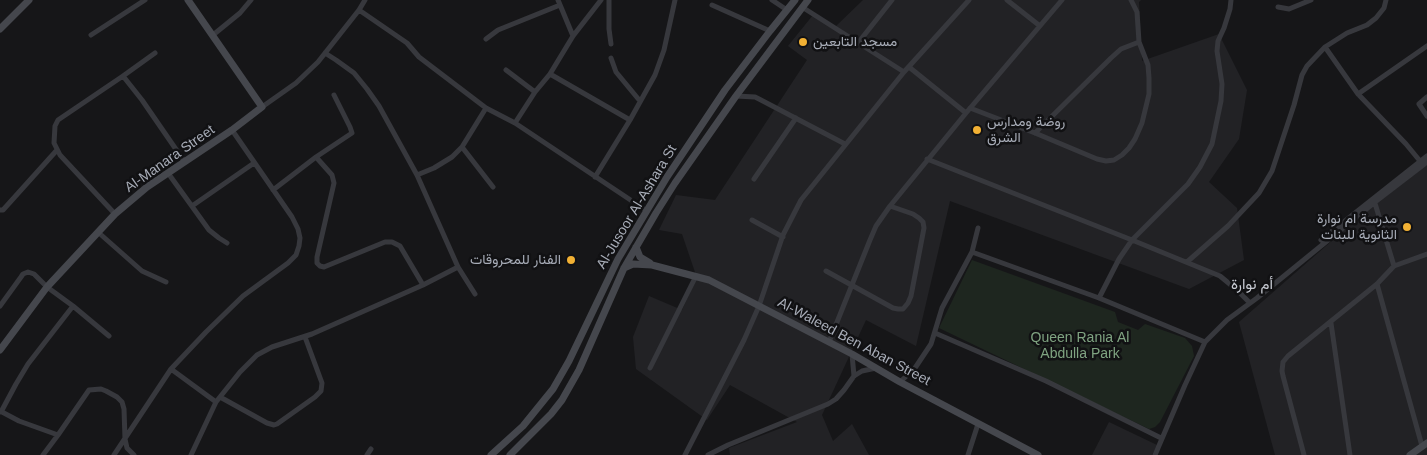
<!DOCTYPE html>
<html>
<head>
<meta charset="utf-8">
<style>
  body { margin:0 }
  canvas { display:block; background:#161618 }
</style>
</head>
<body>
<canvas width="1427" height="455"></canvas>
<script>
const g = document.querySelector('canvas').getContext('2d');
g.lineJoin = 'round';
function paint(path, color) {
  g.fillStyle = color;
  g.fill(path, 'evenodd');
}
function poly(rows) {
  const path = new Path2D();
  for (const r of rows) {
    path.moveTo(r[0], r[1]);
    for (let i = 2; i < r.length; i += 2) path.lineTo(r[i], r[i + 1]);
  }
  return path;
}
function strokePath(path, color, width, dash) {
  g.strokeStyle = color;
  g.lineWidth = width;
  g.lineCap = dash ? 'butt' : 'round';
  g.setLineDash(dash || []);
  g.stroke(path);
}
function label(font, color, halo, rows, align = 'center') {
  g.font = font + ' Helvetica,Vazirmatn,sans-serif';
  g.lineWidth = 5;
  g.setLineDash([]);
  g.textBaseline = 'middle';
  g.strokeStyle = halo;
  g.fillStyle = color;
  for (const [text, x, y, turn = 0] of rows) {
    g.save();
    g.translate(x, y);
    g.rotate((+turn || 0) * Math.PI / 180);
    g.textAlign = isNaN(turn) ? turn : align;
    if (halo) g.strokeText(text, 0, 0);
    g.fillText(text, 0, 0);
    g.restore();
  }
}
const built = poly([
  [863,0,1141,0,1139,2,1142,61,1219,34,1247,90,1239,139,1209,182,1237,208,1244,260,1189,289,950,201,916,346,866,320,822,415,833,441,852,424,869,455,730,455,729,448,797,422,730,385,707,420,636,369,633,337,649,296,682,310,697,278,682,234,659,230,676,195,715,200,807,60,788,46,813,15,834,28],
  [1426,165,1427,166,1427,455,1275,455,1239,322,1366,211],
  [1109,422,1157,445,1152,455,1092,455]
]);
const green = poly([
  [972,260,1115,312,1118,322,1138,330,1145,324,1185,338,1192,346,1194,356,1160,422,1155,427,1149,429,939,328]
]);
const street = poly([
  [558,0,573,36],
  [609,0,609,29,611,44],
  [772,0,787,10],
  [1007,0,1040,26],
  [712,5,770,31],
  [802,7,904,72],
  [1278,7,1289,9,1311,0],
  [359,10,407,43,419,57,486,108,515,123,647,211],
  [91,35,145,0],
  [213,35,240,13,251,0],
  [486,39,498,30,560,5],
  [858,43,892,0],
  [1325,47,1358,94,1406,144,1420,161],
  [325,53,336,60,354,73,367,89,379,106,417,175,458,267,475,294],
  [611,58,616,72,640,101],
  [909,67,966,113],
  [506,70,535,92],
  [550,74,630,120],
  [123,76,142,100,184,161],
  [1358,94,1427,46],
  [736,96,755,97,759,99,845,144],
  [1427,97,1419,104,1427,116],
  [262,107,296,83,318,62,359,10,365,0],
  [970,108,1035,133,1097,159,1106,161,1114,160,1122,155,1129,148,1135,139,1142,123,1149,94,1149,78,1148,65,1139,42,1137,12,1131,0],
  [515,123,535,92,550,74,573,36,601,0],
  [1035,133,1111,58,1121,49,1139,42],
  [462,147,493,187],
  [316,157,352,133,350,127,334,95],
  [927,159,1132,240,1220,276,1237,290,1250,303],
  [168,173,209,230,219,238,227,243],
  [417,175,434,168,452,157,462,147,486,108],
  [595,177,630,120,655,75,664,50,675,0],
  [754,179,796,118],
  [273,190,316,157,332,175,334,183,317,257,317,263,320,266,324,267,385,242,392,242,400,246,423,285],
  [1374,200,1394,266],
  [192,206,254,163],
  [0,210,3,210,57,150],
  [115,214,60,155,54,143,55,126,58,120,123,76,155,53],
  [752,220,783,237],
  [99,233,142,271,166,282],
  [1321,240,1427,156],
  [972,252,1099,298,1205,342],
  [1187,262,1228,226,1259,193,1272,171,1294,105,1302,75,1307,66,1325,47,1347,33,1367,25,1376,18,1384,8,1386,0],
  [826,271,893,308,898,309,903,309,908,303,911,296,924,228,923,222,919,218,913,214,890,206],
  [1377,284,1422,446],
  [1099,298,1119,259,1132,240,1188,184,1200,167,1212,144,1221,101,1222,84,1217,51,1218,41,1224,28,1230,9,1231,0],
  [0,306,21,277,23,274,28,272,34,274,47,287,73,306,109,336],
  [1331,323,1350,455],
  [935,333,1046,381,1161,438],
  [829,342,870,240,876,226,890,206,966,113,1062,0],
  [852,354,854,376],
  [650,368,696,276],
  [171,369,216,402],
  [900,382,915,368,931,344,942,308,972,252,978,228],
  [220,397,267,423,274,425,277,424,315,397,321,391,322,383,305,337],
  [0,411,19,421,58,435,89,390,101,389,106,391,117,397,122,402,124,409,125,439,127,448,134,455],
  [1,412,16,384,28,364,73,306],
  [43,455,58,435],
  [114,455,171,369,206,332,243,296,288,263,296,255,299,246,300,238,298,229,292,217,232,130],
  [191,455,216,402,240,372,257,355,272,347,312,334,423,285,458,267],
  [367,455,371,449],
  [685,455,744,340,759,306,783,235,801,200,904,72,969,0],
  [708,455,728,445,828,404,836,399,844,390,854,376,862,371,876,368],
  [968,455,978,424],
  [1155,455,1185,385,1205,342,1227,320,1257,298,1375,202,1427,162],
  [1304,455,1283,376,1282,371,1283,362,1288,356,1377,284,1394,266,1427,254]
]);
const secondary = poly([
  [0,29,29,0],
  [636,247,640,257,650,263],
  [624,268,633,264,652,265,709,280,852,354,900,382,1038,455],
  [0,350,47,287,115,214,147,187,232,130,262,107,188,0],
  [491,455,523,426,553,389,569,361,618,259,667,177,725,90,770,31,795,0],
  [510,455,551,414,562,400,579,370,624,268,656,213,675,183,736,96,808,0],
  [1410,455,1427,443]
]);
const markers = [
  [803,42,5,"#f2b134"],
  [977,130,5,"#f2b134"],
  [1407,227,5,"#f2b134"],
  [571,260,5,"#f2b134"]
];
const poiNames = [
  ["مسجد التابعين",813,42],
  ["روضة ومدارس",987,122],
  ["الشرق",987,138],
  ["مدرسة ام نوارة",1397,219,"right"],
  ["الثانوية للبنات",1397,235,"right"],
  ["الفنار للمحروقات",561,260,"right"]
];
const streetNames = [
  ["Al-Manara Street",170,159,-35],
  ["Al-Jusoor Al-Ashara St",637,207,-59],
  ["Al-Waleed Ben Aban Street",854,342,28]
];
const parkNames = [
  ["Queen Rania Al",1080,338],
  ["Abdulla Park",1080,354]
];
const neighbourhoodNames = [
  ["أم نوارة",1252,285]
];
paint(built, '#222225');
paint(green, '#1e261f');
strokePath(street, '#37383d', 5);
strokePath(secondary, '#45474d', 7);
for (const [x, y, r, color] of markers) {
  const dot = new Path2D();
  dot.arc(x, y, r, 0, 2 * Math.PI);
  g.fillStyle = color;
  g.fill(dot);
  strokePath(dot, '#111113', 2);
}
label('14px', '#a8adb8', '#111113', poiNames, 'left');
label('14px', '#a8adb8', '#111113', streetNames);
label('14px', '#7fa381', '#111113', parkNames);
label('15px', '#c9ccd4', '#111113', neighbourhoodNames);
</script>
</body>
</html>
